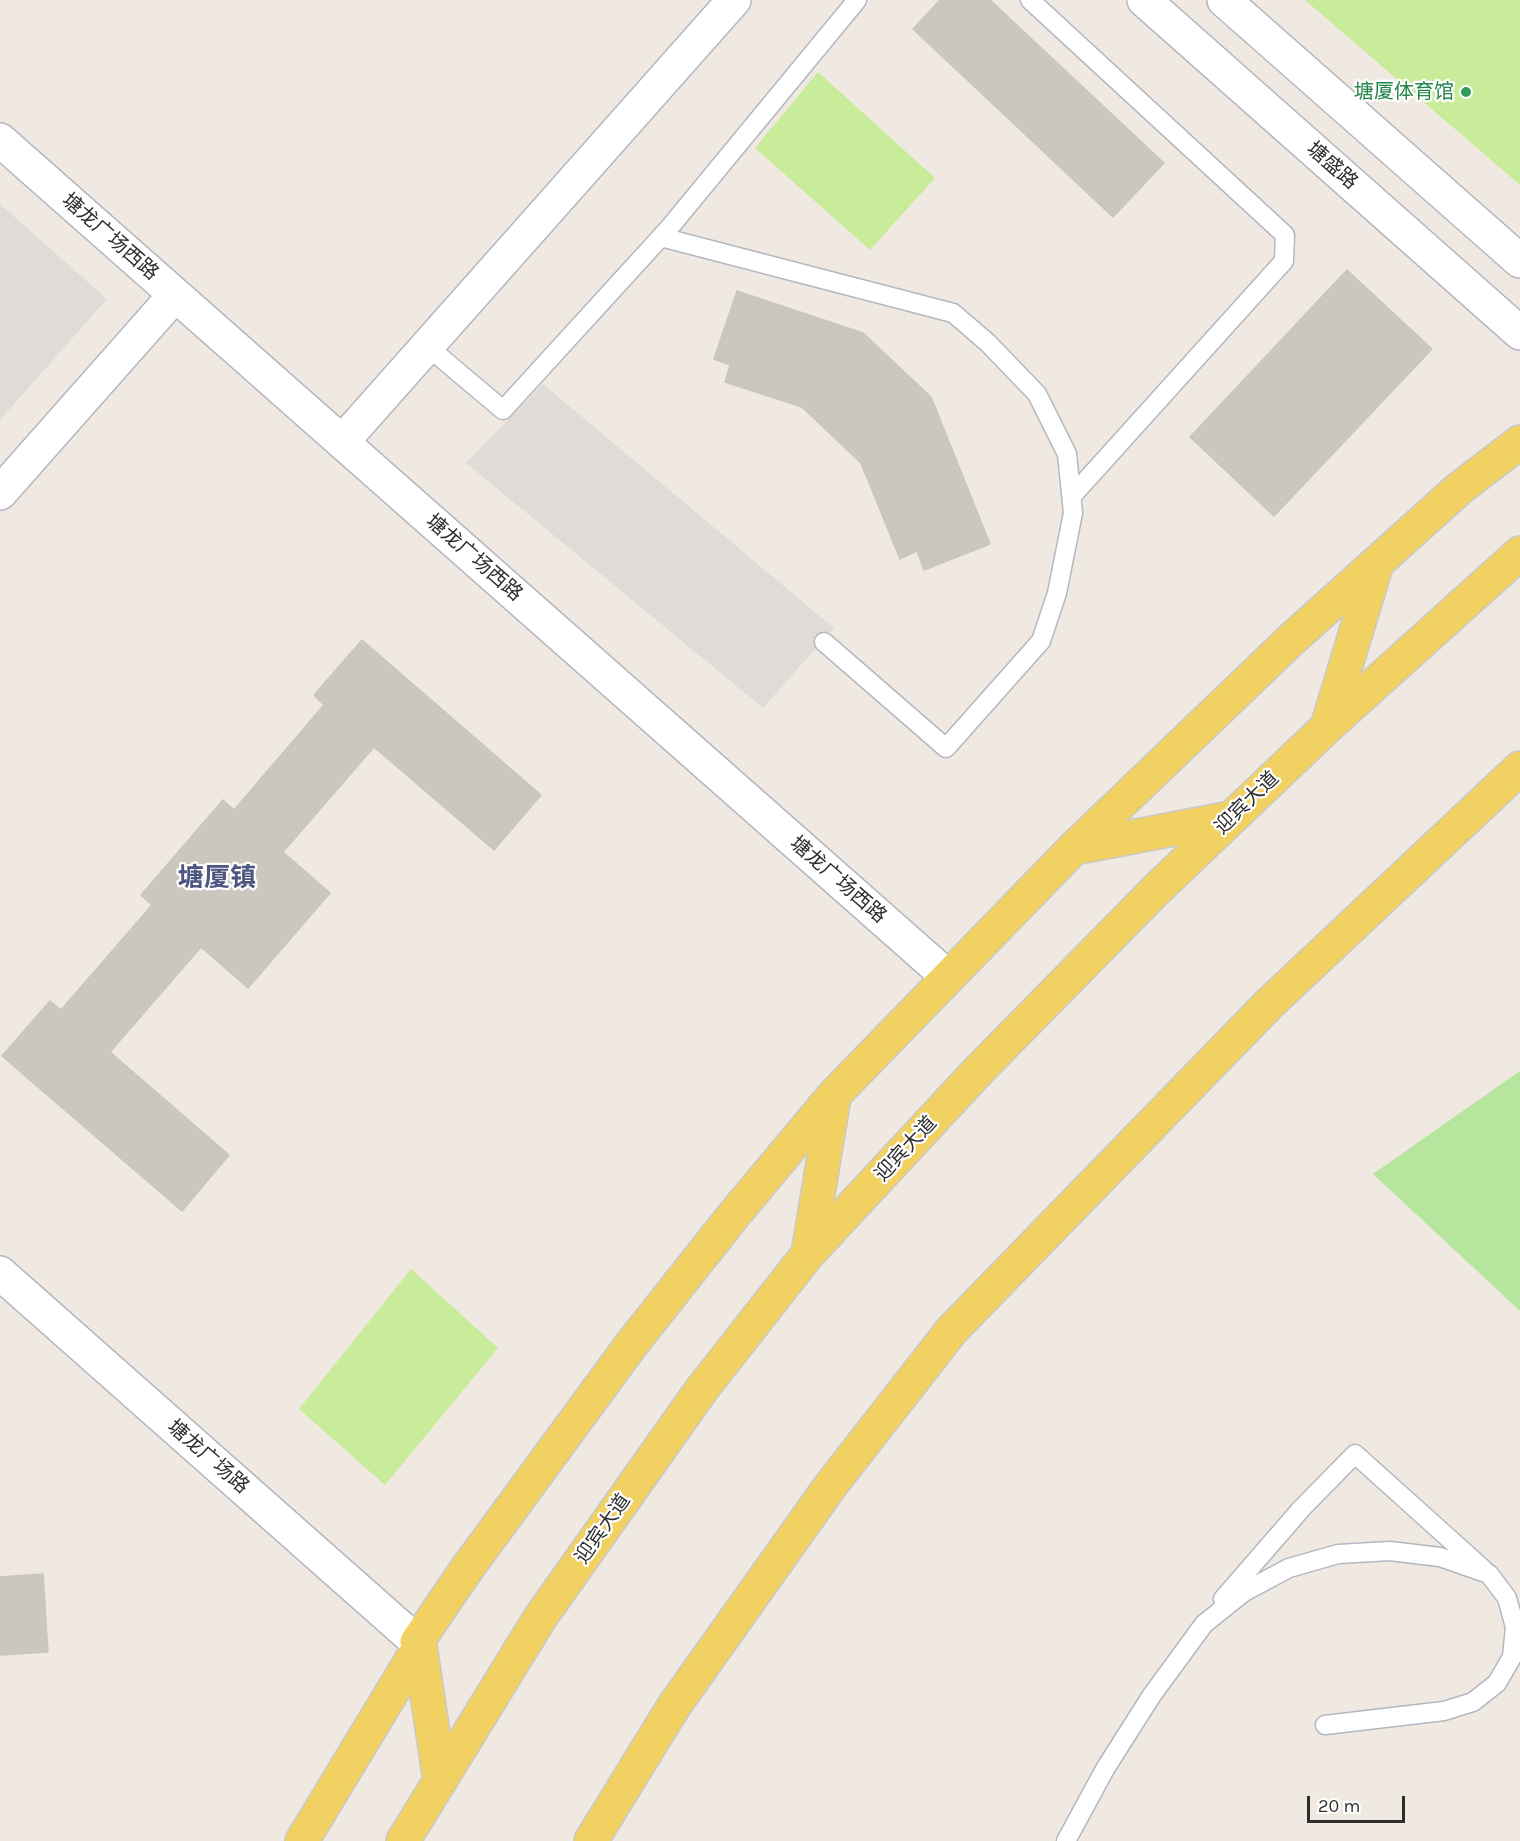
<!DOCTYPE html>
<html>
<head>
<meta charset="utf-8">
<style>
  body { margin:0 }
  #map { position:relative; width:1520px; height:1841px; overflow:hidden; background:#efe9e1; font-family:Karla,sans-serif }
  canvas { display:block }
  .scale { position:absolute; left:1307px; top:1796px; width:98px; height:27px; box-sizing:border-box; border:3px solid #2e2e2e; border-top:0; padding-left:8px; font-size:18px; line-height:21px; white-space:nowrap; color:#2e2e2e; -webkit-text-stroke:4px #fff; paint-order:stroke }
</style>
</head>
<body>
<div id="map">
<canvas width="1520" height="1841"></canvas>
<div class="scale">20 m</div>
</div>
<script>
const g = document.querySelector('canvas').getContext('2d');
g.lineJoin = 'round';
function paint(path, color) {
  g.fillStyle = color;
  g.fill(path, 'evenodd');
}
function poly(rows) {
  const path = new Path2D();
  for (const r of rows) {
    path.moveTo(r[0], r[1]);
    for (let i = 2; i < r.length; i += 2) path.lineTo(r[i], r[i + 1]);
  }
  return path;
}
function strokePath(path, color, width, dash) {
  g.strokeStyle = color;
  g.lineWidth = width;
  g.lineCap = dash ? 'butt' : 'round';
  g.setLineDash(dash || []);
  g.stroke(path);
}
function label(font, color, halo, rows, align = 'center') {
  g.font = font + ' Karla,"Noto Sans SC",sans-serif';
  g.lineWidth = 4.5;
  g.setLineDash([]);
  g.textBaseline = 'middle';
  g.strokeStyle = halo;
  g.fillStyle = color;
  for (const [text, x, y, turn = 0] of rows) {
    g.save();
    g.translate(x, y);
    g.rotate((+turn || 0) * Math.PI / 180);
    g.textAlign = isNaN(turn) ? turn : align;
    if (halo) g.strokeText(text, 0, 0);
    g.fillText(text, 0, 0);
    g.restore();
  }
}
const green = poly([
  [1520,1071,1520,1311,1373,1174]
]);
const pitch = poly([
  [1305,0,1520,0,1520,185],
  [818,72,935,178,870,250,755,148],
  [411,1269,498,1348,385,1485,299,1409]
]);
const plaza = poly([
  [0,204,107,299,0,420],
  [543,384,834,628,763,708,466,463]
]);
const building = poly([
  [940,0,990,0,1164,163,1113,217,913,29,940,0],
  [1347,270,1432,349,1274,516,1190,437,1347,270],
  [737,291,863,333,931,397,990,544,924,570,917,551,900,559,861,463,802,407,725,382,730,365,714,359,737,291],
  [362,640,541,795,494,850,374,747,283,852,330,893,248,988,201,947,110,1052,229,1155,182,1211,2,1056,50,1001,61,1010,152,905,141,895,223,800,234,810,324,705,314,695,362,640],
  [43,1574,48,1652,0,1655,0,1577,43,1574]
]);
const service = poly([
  [1030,0,1285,235,1284,261,1072,496],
  [661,237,953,313,988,343,1037,394,1067,454,1073,513,1057,593,1041,641,946,748,824,642],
  [427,346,503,410,670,227,857,0],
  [1223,1599,1302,1508,1355,1454,1483,1569],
  [1066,1841,1105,1769,1152,1695,1204,1624,1244,1592,1289,1568,1338,1554,1390,1551,1440,1557,1489,1574,1507,1598,1515,1627,1512,1657,1497,1683,1473,1702,1444,1711,1325,1725]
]);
const minor = poly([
  [1144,0,1520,333],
  [1224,0,1520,261],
  [0,140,948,977],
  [342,442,734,0],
  [0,493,175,295],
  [0,1273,417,1642]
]);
const primary = poly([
  [1327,727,1377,563],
  [1074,848,1231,818],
  [808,1254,834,1097],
  [420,1646,440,1781],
  [302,1841,420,1646,417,1642,466,1570,631,1345,733,1216,834,1095,1074,848,1292,639,1460,488,1520,442],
  [403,1841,540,1618,702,1389,808,1254,979,1070,1156,890,1327,727,1520,553],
  [591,1841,674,1706,831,1485,952,1330,1269,1004,1520,768]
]);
const markers = [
  [1466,92,6,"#2e9e5b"]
];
const leisureNames = [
  ["塘厦体育馆",1454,92]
];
const streetNames = [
  ["塘盛路",1332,166,41],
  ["塘龙广场西路",110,237,41],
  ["塘龙广场西路",474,558,41],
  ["迎宾大道",1247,803,-44],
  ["塘龙广场西路",838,880,41],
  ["迎宾大道",906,1149,-47],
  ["塘龙广场路",208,1457,41],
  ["迎宾大道",603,1529,-55]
];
const districtNames = [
  ["塘厦镇",217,879]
];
paint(green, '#b6e59e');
paint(pitch, '#c9ec9a');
paint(plaza, '#dfdcd8');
paint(building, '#cbc7bf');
strokePath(building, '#cbc5ba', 1.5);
strokePath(service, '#b4b7c1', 21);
strokePath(minor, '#b4b7c1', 36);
strokePath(primary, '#c9c9c9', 36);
strokePath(service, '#fff', 18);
strokePath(minor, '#fff', 33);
strokePath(primary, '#f2d163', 33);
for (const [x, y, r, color] of markers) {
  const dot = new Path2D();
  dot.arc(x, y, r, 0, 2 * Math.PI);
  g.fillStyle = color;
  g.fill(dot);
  strokePath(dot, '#fff', 2);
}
label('20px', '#27864d', '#fff', leisureNames, 'right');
label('20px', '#2e2e2e', '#fff', streetNames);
label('bold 26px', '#4d5680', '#fff', districtNames);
</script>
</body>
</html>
